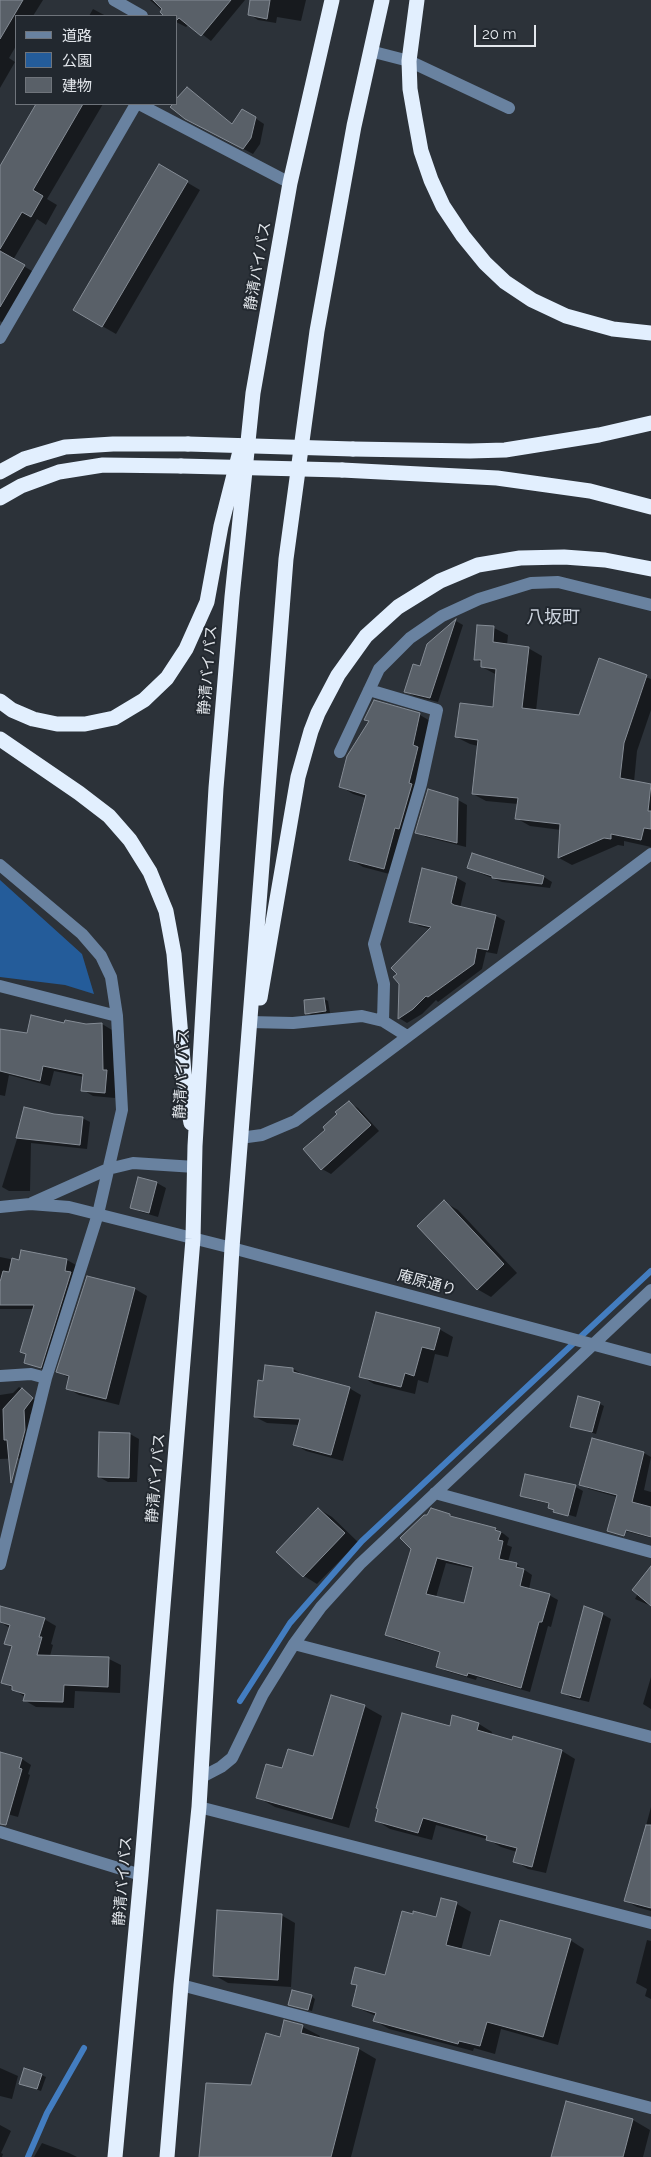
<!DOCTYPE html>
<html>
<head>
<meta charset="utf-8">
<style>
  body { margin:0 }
  #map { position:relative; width:651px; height:2157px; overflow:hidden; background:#2c3239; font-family:Raleway,"Noto Sans JP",sans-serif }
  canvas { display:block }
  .legend { position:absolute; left:15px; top:15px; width:162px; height:90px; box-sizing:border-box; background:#22282f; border:1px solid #6f747b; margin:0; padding:6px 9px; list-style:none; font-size:15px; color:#e3e7ec }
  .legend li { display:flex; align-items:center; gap:10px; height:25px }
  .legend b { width:25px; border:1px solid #6f747b }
  .scale { position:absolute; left:474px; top:25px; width:62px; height:22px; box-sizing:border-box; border:2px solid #e3e7ec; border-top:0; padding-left:6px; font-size:15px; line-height:18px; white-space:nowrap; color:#e3e7ec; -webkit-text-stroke:4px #22282f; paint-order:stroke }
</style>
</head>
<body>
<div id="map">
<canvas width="651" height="2157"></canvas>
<ul class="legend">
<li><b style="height:6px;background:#6982a0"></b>道路</li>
<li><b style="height:14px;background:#245c9a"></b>公園</li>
<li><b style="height:14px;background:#596068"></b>建物</li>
</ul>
<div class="scale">20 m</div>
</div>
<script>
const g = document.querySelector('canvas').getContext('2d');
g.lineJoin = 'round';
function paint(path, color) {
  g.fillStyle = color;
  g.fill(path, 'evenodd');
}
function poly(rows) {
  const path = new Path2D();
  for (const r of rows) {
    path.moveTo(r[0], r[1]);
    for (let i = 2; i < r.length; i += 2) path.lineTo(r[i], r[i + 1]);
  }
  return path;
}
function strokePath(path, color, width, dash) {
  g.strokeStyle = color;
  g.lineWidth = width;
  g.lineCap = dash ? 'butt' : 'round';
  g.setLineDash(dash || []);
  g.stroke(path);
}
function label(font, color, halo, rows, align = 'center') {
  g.font = font + ' Raleway,"Noto Sans JP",sans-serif';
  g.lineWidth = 4;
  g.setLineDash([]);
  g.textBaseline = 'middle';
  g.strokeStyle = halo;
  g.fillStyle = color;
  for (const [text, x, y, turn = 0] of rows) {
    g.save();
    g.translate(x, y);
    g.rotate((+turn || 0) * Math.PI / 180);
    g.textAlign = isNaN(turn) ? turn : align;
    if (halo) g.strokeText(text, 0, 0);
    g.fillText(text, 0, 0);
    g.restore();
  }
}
const green = poly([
  [0,880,82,954,94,994,65,985,0,977]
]);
const shadow = poly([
  [0,0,43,0,33,16,16,16,16,46,9,58,15,62,0,88],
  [150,0,245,0,211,41,189,24,186,27,176,22,176,16,166,14],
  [251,0,306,0,301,21,277,17,276,23,258,20,249,14],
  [93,9,106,16,89,16],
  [187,89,234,125,252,116,264,124,260,144,253,154,195,123,172,106,176,104],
  [38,104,103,104,47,199,57,205,46,225,37,219,13,260,39,275,8,326,0,321,0,168],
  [159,166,200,190,116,334,74,310],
  [456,621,463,625,438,702,414,696,405,691,420,668,428,644],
  [478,626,494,628,508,635,507,645,528,648,542,656,536,711,580,716,599,660,651,679,651,710,637,751,634,782,651,785,651,847,624,841,624,846,618,845,572,865,559,858,561,830,530,826,516,818,518,804,486,801,473,794,478,746,470,744,456,737,494,709,497,675,482,667,482,663,475,659],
  [420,715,432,722,397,876,363,867,350,859,366,798,353,794,340,786,370,722,366,719],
  [458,800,467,805,466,847,426,837,417,832],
  [473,854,544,877,552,882,550,888,502,882,477,872,469,867],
  [423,870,457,878,466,883,460,908,496,916,505,921,497,954,486,952,482,969,438,1002,436,1000,422,1014,407,1023,399,1018,399,974,431,929,419,926,410,921],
  [324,999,328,1001,330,1013,311,1015,307,1013],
  [102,1024,112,1030,114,1075,117,1077,115,1098,93,1096,83,1090,84,1077,54,1071,50,1086,9,1075,5,1096,0,1095,0,1098,0,1030,27,1035,65,1025],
  [349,1103,358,1108,379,1131,331,1174,322,1169,327,1130],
  [53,1115,82,1118,90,1122,87,1149,31,1143,30,1191,9,1191,2,1187,22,1123],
  [139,1178,157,1183,166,1188,158,1217,141,1212,132,1207],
  [444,1202,458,1210,517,1273,491,1297,477,1289],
  [22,1252,67,1260,76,1265,50,1372,25,1362,27,1355,21,1352,34,1309,0,1309,0,1257,20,1261],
  [88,1278,135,1289,147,1296,119,1405,79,1395,67,1388,69,1378,58,1372],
  [439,1329,453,1337,448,1357,435,1354,428,1383,418,1380,415,1394,374,1384,361,1376],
  [293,1369,305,1376,349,1388,361,1395,343,1461,306,1451,294,1444,299,1425,267,1423,255,1417,264,1382],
  [19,1387,39,1403,30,1415,32,1434,26,1458,0,1459,0,1395,13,1393],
  [600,1404,604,1406,596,1434,571,1426],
  [130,1434,139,1439,137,1482,108,1482,99,1477],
  [593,1440,644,1453,651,1457,644,1490,651,1492,651,1538,618,1529,617,1497,589,1489,581,1484],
  [526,1476,576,1487,583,1491,576,1517,556,1511,550,1504,529,1499,522,1495],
  [319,1509,332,1517,358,1542,317,1584,304,1576],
  [450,1515,457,1519,496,1529,504,1534,509,1538,507,1545,512,1547,508,1562,516,1564,532,1575,529,1589,549,1595,558,1600,551,1627,548,1626,530,1692,477,1677,476,1680,446,1671,437,1666,441,1653,396,1640,387,1635],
  [446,1563,474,1569,465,1605,436,1597],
  [651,1568,651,1606,635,1599],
  [0,1608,44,1619,56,1626,51,1644,53,1645,50,1656,109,1659,121,1665,120,1693,75,1691,74,1708,36,1707,24,1700,25,1697,3,1682,13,1648,6,1644,10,1628,0,1622],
  [602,1614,611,1619,589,1702,572,1698,563,1693],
  [651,1677,651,1709,643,1704],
  [364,1706,382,1716,349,1828,275,1807,257,1797,283,1770,314,1757],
  [453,1717,479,1724,492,1732,491,1735,513,1742,514,1738,562,1751,575,1759,546,1873,528,1869,515,1861,517,1852,501,1847,487,1839,436,1825,432,1840,390,1829,377,1821,451,1728],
  [0,1753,22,1759,31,1765,28,1774,30,1775,18,1817,0,1812],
  [651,1807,651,1911,637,1907,626,1901],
  [442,1900,457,1904,471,1912,461,1950,491,1958,570,1940,584,1949,558,2045,501,2029,495,2054,474,2048,473,2051,389,2029,375,2021,376,2016,353,2006,358,1986,353,1983,386,1977,437,1919],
  [281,1915,295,1923,291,1987,228,1983,214,1975],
  [647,1940,651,1941,651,1999,645,1996,647,1989,636,1983],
  [311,1996,315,1999,312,2011,294,2006],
  [285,2022,303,2027,320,2036,319,2039,359,2049,376,2059,351,2157,200,2157,252,2087,281,2039],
  [0,2068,18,2076,12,2099,0,2096],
  [41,2075,46,2077,41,2091,25,2085],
  [567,2102,633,2120,650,2130,643,2157,552,2157],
  [0,2125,11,2131,1,2153,3,2154,2,2157,0,2157],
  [42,2143,69,2153,77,2157,34,2157]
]);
const stream = poly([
  [240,1701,290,1623,362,1541,651,1271],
  [28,2157,47,2113,84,2048]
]);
const building = poly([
  [0,0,23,0,0,39,0,0],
  [153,0,231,0,201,36,179,18,176,21,176,16,164,16,160,12,162,9,153,0],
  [250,0,270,0,267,19,248,15,250,0],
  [187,87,232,124,242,109,256,117,251,138,243,149,185,119,170,107,173,104,176,104,176,99,187,87],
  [36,104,83,104,33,190,43,196,31,217,22,212,0,249,0,166,36,104],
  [159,164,188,181,102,327,73,310,159,164],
  [0,251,25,265,0,307,0,251],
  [456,619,430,698,404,692,413,664,420,666,427,644,456,619],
  [477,625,494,626,493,642,529,647,522,708,579,715,599,658,647,675,624,743,620,778,651,784,648,811,651,811,651,829,644,828,641,840,611,834,611,839,604,838,558,858,560,824,515,819,518,798,472,794,478,740,455,737,460,703,493,707,496,669,481,667,481,660,474,660,477,625],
  [374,700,420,713,413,745,418,747,409,783,412,784,399,829,395,828,384,869,349,860,366,795,339,787,347,756,369,721,364,720,374,700],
  [428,789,458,798,457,843,415,833,428,789],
  [472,853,544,876,542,884,492,878,492,876,467,868,472,853],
  [422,868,457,877,451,903,454,905,496,915,488,950,477,948,474,964,428,997,426,996,413,1009,398,1019,399,984,393,977,397,974,391,968,431,927,409,922,422,868],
  [324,998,326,1011,305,1014,304,1000,324,998],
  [31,1015,64,1023,65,1020,86,1024,102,1023,103,1070,107,1070,105,1093,81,1091,83,1074,43,1066,40,1081,0,1071,0,1029,27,1033,31,1015],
  [349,1101,371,1125,321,1170,303,1149,325,1130,323,1127,337,1114,335,1112,349,1101],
  [24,1107,54,1114,83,1117,80,1145,16,1138,24,1107],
  [138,1177,157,1182,149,1213,130,1208,138,1177],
  [444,1200,504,1264,477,1290,417,1226,444,1200],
  [21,1250,67,1259,65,1271,71,1272,41,1368,24,1363,26,1354,20,1352,34,1305,0,1305,0,1282,3,1271,9,1272,12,1258,19,1260,21,1250],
  [87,1276,135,1288,106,1399,66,1389,69,1376,56,1372,87,1276],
  [376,1312,440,1328,434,1350,422,1347,414,1376,405,1373,401,1387,359,1377,376,1312],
  [265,1365,293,1368,293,1372,350,1387,331,1455,293,1445,300,1419,254,1417,258,1380,263,1381,265,1365],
  [22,1388,33,1398,24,1410,25,1430,11,1483,7,1440,4,1440,3,1409,22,1388],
  [578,1396,600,1402,592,1432,570,1427,578,1396],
  [99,1432,130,1433,129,1478,98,1477,99,1432],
  [592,1438,644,1452,632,1502,651,1507,651,1537,626,1530,624,1536,607,1531,617,1495,579,1485,592,1438],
  [525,1474,576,1485,568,1516,553,1512,554,1510,548,1508,549,1503,520,1496,525,1474],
  [318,1508,345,1533,303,1577,276,1552,318,1508],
  [431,1508,450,1514,450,1516,496,1528,495,1530,501,1532,498,1540,503,1541,499,1559,517,1563,516,1567,524,1569,520,1586,550,1594,542,1622,539,1622,521,1688,468,1673,467,1676,436,1667,440,1652,385,1635,411,1549,400,1538,424,1515,427,1515,431,1508],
  [437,1558,473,1567,464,1603,426,1594,437,1558],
  [651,1566,651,1606,632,1590,651,1566],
  [0,1606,45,1618,39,1637,42,1637,37,1655,109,1657,108,1687,64,1685,63,1702,23,1701,25,1694,12,1690,12,1686,1,1683,12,1646,4,1644,10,1625,0,1622,0,1606],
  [584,1606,603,1613,580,1698,561,1693,584,1606],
  [331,1695,365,1705,332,1819,256,1798,266,1764,282,1768,288,1749,313,1756,331,1695],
  [402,1713,450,1726,452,1715,479,1723,477,1730,512,1740,513,1736,562,1750,532,1867,513,1862,517,1848,486,1840,487,1836,423,1818,418,1833,375,1821,378,1809,376,1808,402,1713],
  [0,1752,22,1758,19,1768,22,1769,6,1825,0,1824,0,1752],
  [646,1825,651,1825,651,1908,624,1901,646,1825],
  [441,1898,457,1902,446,1945,490,1956,500,1920,571,1939,543,2037,487,2022,480,2046,459,2041,458,2044,373,2021,376,2013,352,2006,357,1985,351,1984,355,1967,385,1975,402,1911,413,1914,413,1911,436,1917,441,1898],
  [217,1910,282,1914,278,1980,213,1976,217,1910],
  [292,1990,312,1995,308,2010,288,2005,292,1990],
  [284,2020,303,2025,301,2033,359,2048,331,2157,199,2157,206,2083,251,2085,266,2033,280,2037,284,2020],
  [24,2068,42,2074,37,2089,19,2084,24,2068],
  [566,2101,633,2119,623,2157,551,2157,566,2101]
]);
const minor = poly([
  [114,0,142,16],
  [370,51,409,61,509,108],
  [139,104,290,183],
  [0,338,136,104],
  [369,690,437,710,421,784,374,944,384,984,383,1021,407,1036],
  [340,752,379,669,410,638,442,616,479,599,531,583,558,582,651,605],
  [0,865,82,934,101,956,111,977,117,1016],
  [0,986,117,1016,122,1110,98,1214,46,1378,0,1564],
  [249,1022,293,1023,362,1016,383,1021],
  [240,1138,262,1135,295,1121,651,854],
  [32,1203,108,1169,133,1163,195,1167],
  [0,1207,30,1204,69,1207,232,1248,651,1360],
  [0,1376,31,1374,46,1378],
  [435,1493,651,1552],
  [294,1644,651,1737],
  [200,1778,221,1767,232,1758,263,1694,294,1644,321,1607,360,1564,651,1290],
  [199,1807,651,1923],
  [0,1832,141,1875],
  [181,1985,651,2108]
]);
const highway = poly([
  [417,0,409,61,410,89,415,118,421,151,431,180,443,206,463,236,485,263,505,282,532,300,566,316,613,329,651,333],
  [353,449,470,451,505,450,599,435,651,423],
  [342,470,497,478,590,491,651,507],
  [0,472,24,459,65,447,113,444,188,444],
  [0,498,21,486,59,472,103,465,181,466],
  [0,701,12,710,33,719,57,724,85,724,114,718,144,700,167,678,186,649,207,602,221,526,239,455],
  [0,739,79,793,109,816,130,840,150,872,166,911,174,954,186,1097,191,1123],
  [260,998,298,777,311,731,318,713,338,675,366,636,398,607,440,581,478,565,520,558,564,557,605,560,651,569],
  [115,2157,141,1875,193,1239,195,1146,216,788,232,597,253,393,290,183,332,0],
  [167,2157,181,1985,199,1807,232,1248,286,559,317,331,354,126,382,0]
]);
const highwayBridge = poly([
  [188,444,353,449],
  [181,466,342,470]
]);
const streetNames = [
  ["静清バイパス",258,266,-80],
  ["静清バイパス",208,670,-85],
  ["静清バイパス",182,1074,-87],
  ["庵原通り",427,1283,15],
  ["静清バイパス",156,1478,-85],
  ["静清バイパス",123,1881,-85]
];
const quarterNames = [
  ["八坂町",553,618]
];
paint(green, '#245c9a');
paint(shadow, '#0007');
strokePath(stream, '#437dc0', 6);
paint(building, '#596068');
strokePath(building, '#858c95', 1);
strokePath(minor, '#6982a0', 12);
strokePath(highway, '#e2effe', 15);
strokePath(highwayBridge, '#e2effe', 15);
label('15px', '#e3e7ec', '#22282f', streetNames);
label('18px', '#ccd3dd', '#22282f', quarterNames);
</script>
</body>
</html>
